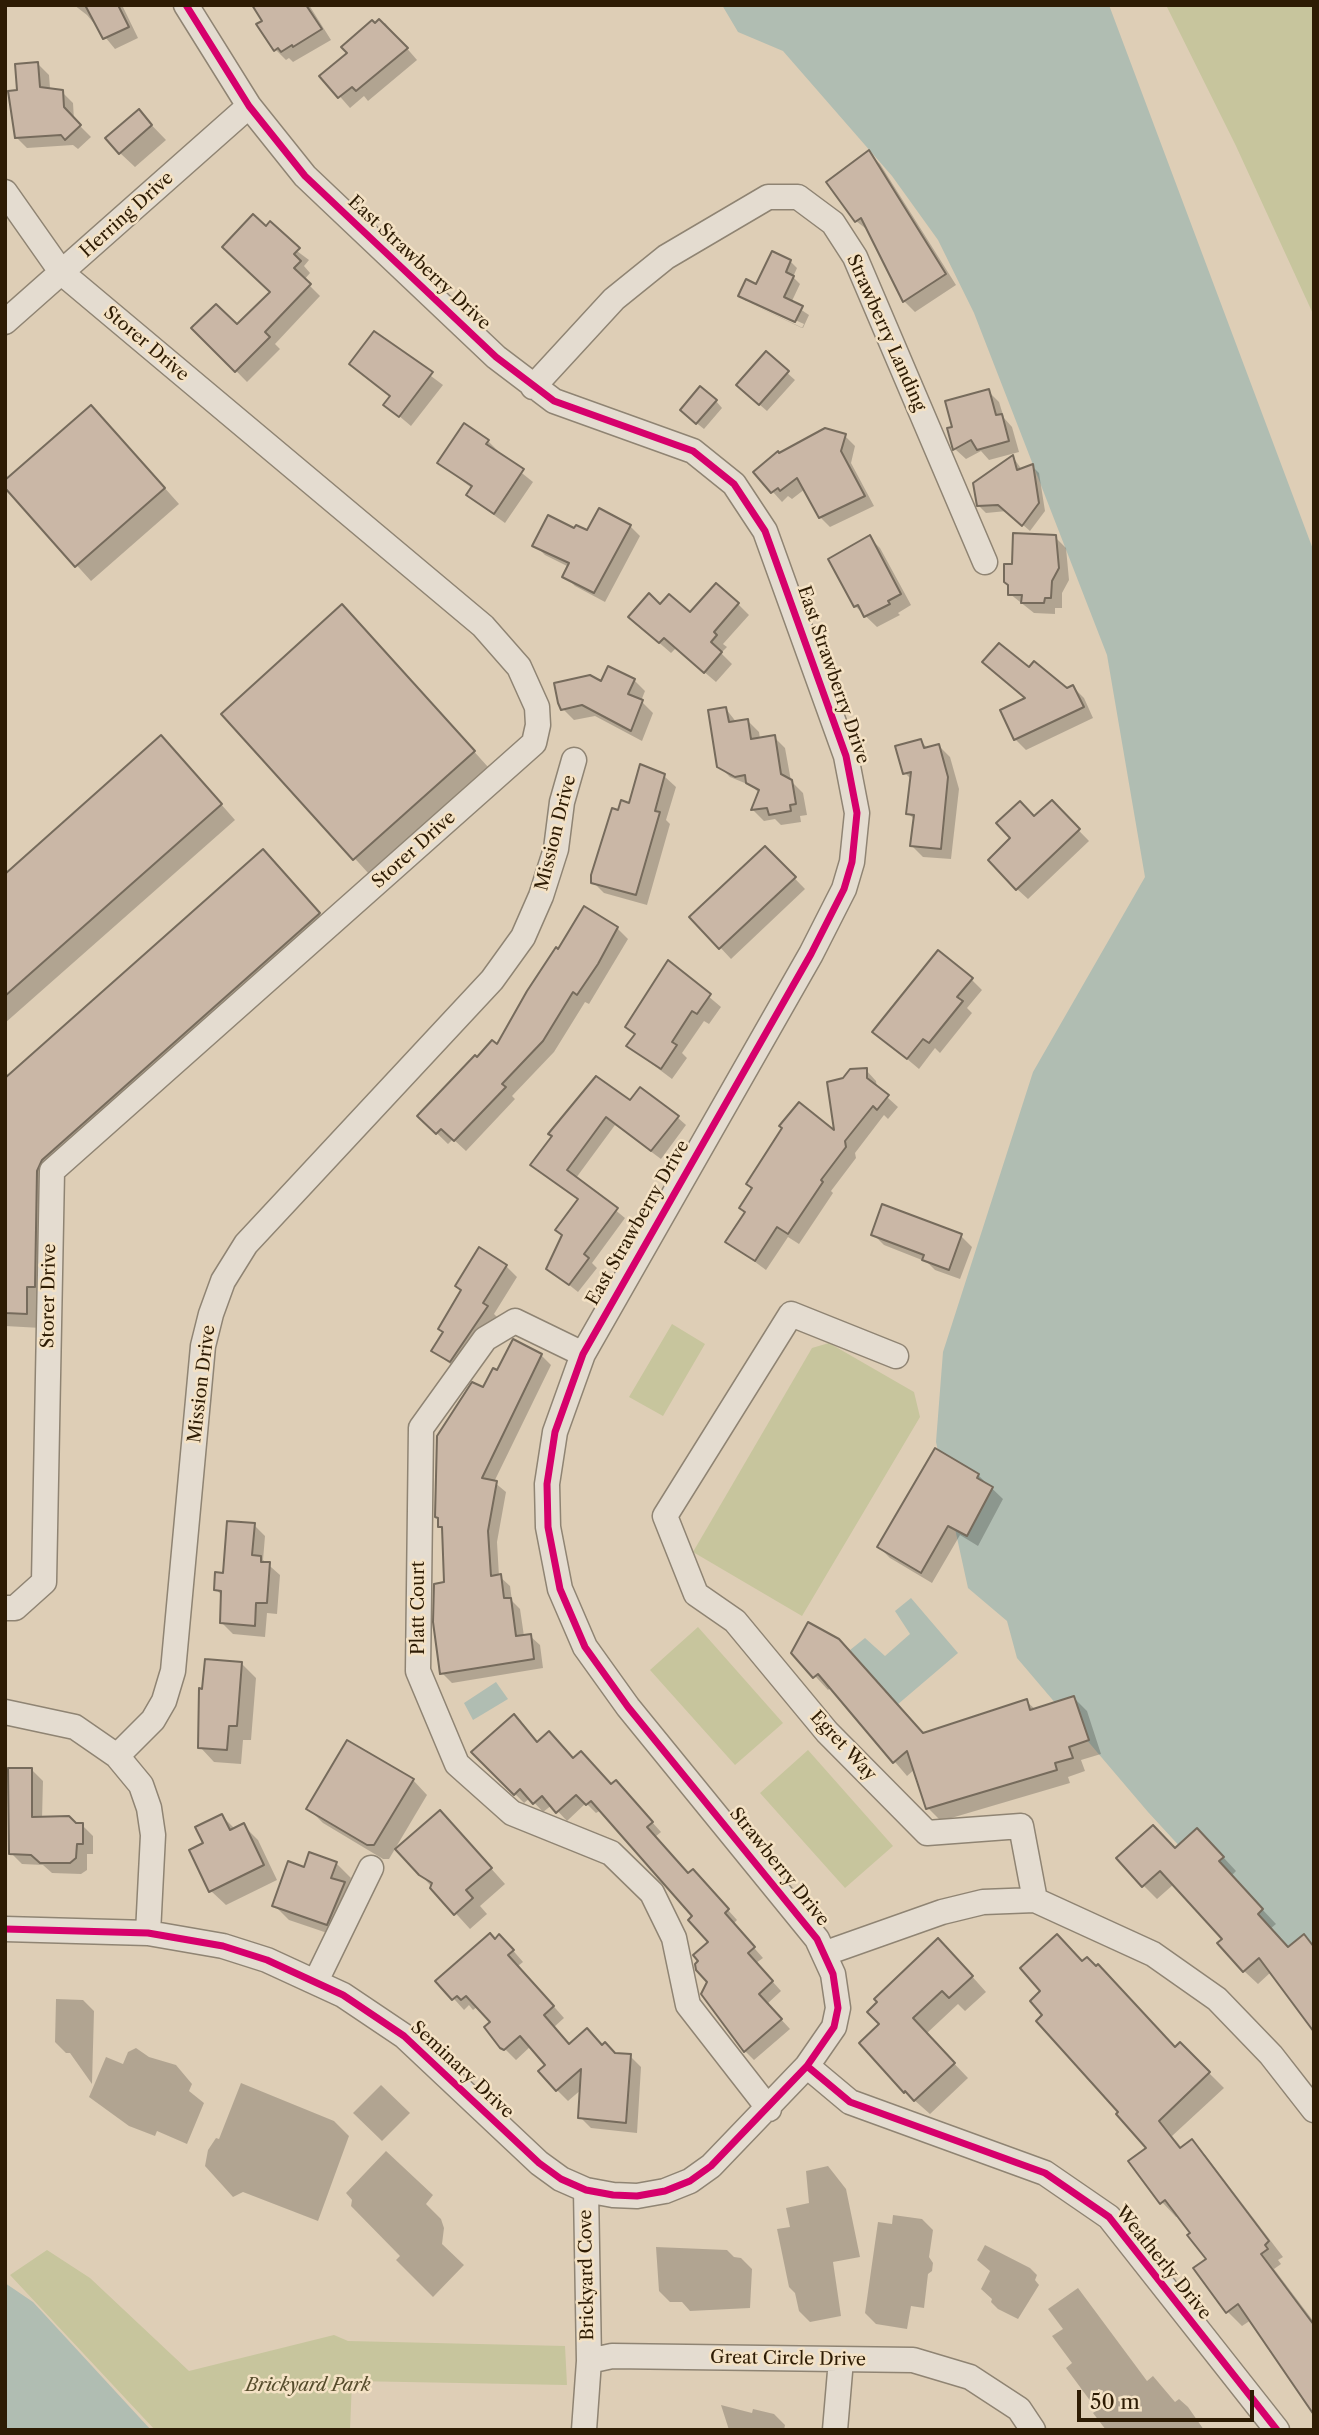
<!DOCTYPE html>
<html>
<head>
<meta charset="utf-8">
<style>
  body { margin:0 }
  #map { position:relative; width:1319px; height:2435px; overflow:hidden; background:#deceb6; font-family:"Libre Caslon Text",serif }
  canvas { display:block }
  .frame { position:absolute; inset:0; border:7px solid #2e1c04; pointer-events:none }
  .scale { position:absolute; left:1077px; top:2390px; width:177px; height:32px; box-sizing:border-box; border:4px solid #2e1c04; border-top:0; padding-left:9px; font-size:21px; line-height:24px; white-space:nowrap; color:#2e1c04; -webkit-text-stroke:5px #f4e2c5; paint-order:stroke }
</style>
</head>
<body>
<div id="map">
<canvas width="1319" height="2435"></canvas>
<div class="frame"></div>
<div class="scale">50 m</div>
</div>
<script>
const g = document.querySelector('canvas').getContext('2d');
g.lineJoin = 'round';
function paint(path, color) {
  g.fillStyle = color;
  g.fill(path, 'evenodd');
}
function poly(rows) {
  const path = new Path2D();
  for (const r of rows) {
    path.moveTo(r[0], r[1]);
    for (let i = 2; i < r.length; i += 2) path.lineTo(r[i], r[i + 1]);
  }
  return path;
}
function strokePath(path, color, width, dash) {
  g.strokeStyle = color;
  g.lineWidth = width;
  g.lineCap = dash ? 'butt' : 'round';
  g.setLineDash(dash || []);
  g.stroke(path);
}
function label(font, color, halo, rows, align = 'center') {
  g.font = font + ' "Libre Caslon Text",serif';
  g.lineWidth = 5;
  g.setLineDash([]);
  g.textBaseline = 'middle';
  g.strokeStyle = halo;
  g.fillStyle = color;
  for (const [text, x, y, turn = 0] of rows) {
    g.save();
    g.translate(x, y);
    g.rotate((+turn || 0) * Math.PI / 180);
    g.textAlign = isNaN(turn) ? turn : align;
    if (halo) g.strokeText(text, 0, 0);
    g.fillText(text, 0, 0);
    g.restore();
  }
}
const green = poly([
  [1166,5,1314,5,1314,316,1236,146],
  [672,1324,705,1344,663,1416,629,1397],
  [829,1343,914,1392,920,1417,802,1616,693,1552,812,1348],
  [698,1627,783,1723,735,1765,650,1670],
  [808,1750,893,1846,845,1888,760,1793],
  [47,2250,90,2278,189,2371,334,2335,348,2341,565,2346,567,2385,352,2381,350,2430,155,2430,10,2275]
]);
const water = poly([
  [722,5,1109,5,1314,552,1314,1992,1148,1812,1017,1658,1007,1621,968,1588,936,1442,943,1352,1033,1072,1145,877,1107,655,974,313,938,240,892,176,783,51,738,32],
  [911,1598,958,1653,897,1705,850,1650,865,1638,885,1656,910,1634,895,1611],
  [496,1682,508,1699,473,1720,464,1703],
  [5,2283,33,2302,151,2430,5,2430]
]);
const shadow = poly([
  [74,5,122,5,138,38,115,49,87,15],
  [254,5,309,5,331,40,293,62,289,58,286,60,275,49,265,21],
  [373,22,385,23,417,60,368,101,364,96,350,108,322,76,349,53],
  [38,64,49,75,50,88,62,92,73,103,74,120,91,137,78,149,73,145,27,148,16,137,19,92],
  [139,112,166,140,135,167,120,153],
  [869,153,880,164,956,285,915,312,904,301,869,231,856,221,828,182],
  [266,228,309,260,304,266,310,273,304,280,320,296,275,344,280,349,247,382,194,328,237,327,272,292],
  [790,261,797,268,793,277,800,284,791,303,809,315,803,328,747,302,802,328,804,324,746,298,746,301,740,295],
  [375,334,443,385,411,426,386,405,391,397,352,364],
  [766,354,795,380,767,411,745,392],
  [988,391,999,402,1004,418,1012,427,1019,452,989,460,981,451,966,459,955,449,954,428],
  [716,401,722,408,704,429,689,417],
  [106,422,179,504,91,581,5,486],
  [845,436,855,446,851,463,874,506,830,527,820,517,805,489,792,499,788,496,782,502,755,472],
  [488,441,499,452,498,454,533,482,505,523,480,505,469,495,473,489,439,463],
  [1013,457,1022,470,1032,466,1039,473,1045,511,1030,531,1007,511,986,513,979,506],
  [630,526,640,536,605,602,575,586,565,576,569,567,545,555,535,545],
  [869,537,880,548,911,605,898,613,900,615,877,627,855,606],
  [1055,537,1066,548,1069,580,1062,593,1062,608,1055,608,1055,614,1034,613,1010,594],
  [738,604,749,615,723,644,727,647,721,653,732,664,716,682,676,648,671,653,642,628,660,606,691,615],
  [357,621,488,767,369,874,223,714],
  [984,662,1029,670,1067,690,1073,687,1084,698,1093,718,1026,750,1015,739,1027,699],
  [634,680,645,691,641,701,653,713,642,741,595,716,574,720,563,709,602,683],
  [726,709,737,723,748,721,759,732,760,739,774,737,785,748,791,781,803,793,807,815,800,816,801,822,781,825,775,819,764,821,753,810,760,794,752,786,730,777,719,766],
  [921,741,928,749,939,746,950,757,959,789,951,859,923,857,912,846,915,820,908,813,912,780,905,773],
  [175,752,235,820,5,1023,5,876],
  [664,776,676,787,666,820,670,824,647,905,604,893,593,882,631,805],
  [1051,802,1089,841,1028,899,1017,889],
  [765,848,805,889,731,959,692,917],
  [278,866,333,929,56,1175,41,1328,5,1326,5,1134],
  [617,928,628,939,589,1004,585,1002,554,1052,512,1096,515,1099,466,1151,453,1139,448,1144,419,1116,497,1047,559,951],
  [669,963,721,1007,709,1024,704,1021,682,1053,687,1058,672,1079,628,1046,636,1035,627,1026],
  [971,979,982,990,967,1008,972,1013,940,1053,935,1048,919,1069,875,1032],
  [866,1070,876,1081,877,1088,898,1107,888,1119,884,1115,855,1153,856,1158,831,1191,833,1193,799,1244,788,1237,766,1270,728,1242,837,1134],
  [631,1103,677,1117,686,1125,661,1159,615,1125,576,1178,625,1218,592,1263,597,1268,578,1292,548,1268,563,1237,557,1230,579,1200,532,1165,554,1137],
  [873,1234,961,1236,972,1247,960,1279,935,1270,927,1262,884,1245],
  [506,1266,517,1277,494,1314,498,1318,461,1372,433,1351,444,1333],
  [541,1355,551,1365,494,1482,506,1492,497,1542,499,1576,510,1586,512,1601,520,1609,524,1636,530,1636,540,1645,543,1668,452,1683,442,1673,446,1584,444,1530,440,1526,484,1390,498,1373],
  [978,1475,1003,1499,978,1546,960,1535,932,1583,890,1558,879,1547],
  [254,1525,265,1536,263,1560,280,1575,277,1614,267,1613,265,1637,233,1634,222,1623,222,1596,216,1589],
  [793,1652,924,1735,1026,1701,1036,1710,1074,1698,1087,1711,1101,1754,1081,1760,1085,1771,1068,1777,1070,1783,941,1821,928,1808,915,1769,907,1776,831,1687,828,1690],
  [241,1663,256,1678,251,1740,243,1740,241,1764,214,1762,200,1747],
  [538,1743,573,1760,625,1792,661,1832,655,1837,689,1875,702,1881,737,1920,733,1924,763,1958,756,1963,781,1991,767,2004,790,2029,754,2060,745,2051,709,1982,710,1942,695,1916,601,1810,596,1813,586,1803,567,1821,552,1805,543,1812,530,1798,524,1803,474,1752],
  [32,1770,43,1781,42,1819,82,1825,93,1836,93,1854,87,1854,87,1870,81,1874,52,1873,43,1865,22,1864,11,1853],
  [413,1780,427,1795,389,1859,383,1859,323,1823,308,1808],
  [222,1816,235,1829,243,1825,258,1840,277,1880,226,1905,211,1891,205,1844],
  [454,1827,505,1884,480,1906,487,1914,470,1929,420,1874],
  [1211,1844,1236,1871,1231,1876,1276,1924,1270,1929,1288,1948,1304,1937,1314,1946,1314,2029,1271,1972,1258,1984,1244,1971,1224,1939,1174,1884,1157,1899,1144,1886,1176,1850],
  [336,1863,351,1878,347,1887,358,1898,342,1938,289,1920,274,1905],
  [495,1941,510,1947,523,1962,518,1966,564,2018,554,2027,570,2046,603,2046,616,2055,630,2056,641,2067,637,2133,591,2128,580,2117,582,2089,568,2101,557,2090,548,2065,531,2046,516,2060,505,2049,492,2022,478,2006,473,2010,469,2005,464,2010,438,1981],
  [953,1955,986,1992,965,2011,958,2004,926,2034,968,2078,930,2114,905,2092,862,2043],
  [1083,1963,1175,2049,1180,2044,1224,2088,1172,2136,1182,2148,1192,2141,1206,2156,1283,2257,1278,2260,1281,2264,1274,2269,1314,2322,1314,2412,1251,2320,1242,2326,1228,2312,1208,2259,1192,2233,1179,2215,1176,2217,1162,2202,1148,2148],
  [56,1999,83,2000,94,2011,92,2084,70,2053,66,2053,55,2042],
  [136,2048,149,2057,176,2065,192,2084,189,2091,204,2103,187,2144,157,2131,155,2136,129,2126,89,2097,106,2057,123,2064,128,2052],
  [241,2083,334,2121,349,2136,318,2221,243,2192,233,2197,205,2166,208,2150,216,2138,219,2139],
  [381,2085,410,2113,382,2141,353,2113],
  [386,2151,433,2195,426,2204,441,2219,444,2228,442,2244,464,2265,433,2297,396,2260,400,2256,351,2206,352,2200,346,2193],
  [828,2166,846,2189,860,2257,833,2262,841,2316,810,2322,799,2311,795,2293,789,2287,777,2229,790,2227,786,2208,809,2203,806,2171],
  [893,2215,922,2219,933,2230,929,2257,933,2263,932,2271,928,2274,924,2308,911,2306,907,2329,876,2324,865,2313,878,2222,892,2224],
  [985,2245,1030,2268,1037,2275,1035,2280,1039,2285,1018,2319,998,2309,991,2302,992,2299,981,2289,990,2271,977,2260],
  [656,2247,727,2250,734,2257,741,2258,752,2269,750,2308,690,2311,682,2302,670,2302,659,2291],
  [1078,2288,1147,2381,1153,2376,1175,2402,1179,2399,1188,2407,1204,2430,1106,2430,1093,2413,1097,2410,1066,2368,1072,2363,1052,2336,1063,2329,1048,2309],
  [721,2405,752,2413,753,2409,774,2414,785,2425,784,2430,729,2430]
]);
const building = poly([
  [85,5,118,5,129,27,103,39,85,5],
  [252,5,306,5,322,29,293,47,292,45,281,52,278,48,274,51,256,24,262,21,252,5],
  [379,19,408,48,356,91,352,87,338,98,319,76,347,53,341,47,372,20,375,23,379,19],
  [38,62,40,87,63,90,64,107,81,125,65,140,61,135,15,138,8,91,17,90,15,64,38,62],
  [139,109,152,125,119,154,105,138,139,109],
  [869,150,946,274,903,302,861,218,855,222,826,182,869,150],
  [253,214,266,226,270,221,300,248,294,254,301,261,294,268,311,284,265,332,270,337,235,372,191,328,216,304,237,324,270,292,222,247,253,214],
  [772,251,791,260,786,272,794,276,784,297,803,306,795,322,738,296,746,279,756,284,772,251],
  [374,331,433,372,399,417,383,405,390,396,349,364,374,331],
  [766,351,789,371,759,405,736,385,766,351],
  [700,386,717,400,696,424,680,410,700,386],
  [989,389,996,415,1002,414,1009,441,977,450,971,440,953,450,947,428,952,427,945,401,989,389],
  [91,405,165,488,75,567,5,488,5,480,91,405],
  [464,423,489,440,486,444,524,469,494,514,466,495,472,486,437,463,464,423],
  [825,428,846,434,841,451,865,496,819,518,797,478,780,491,778,488,771,493,753,472,778,451,779,453,825,428],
  [1013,455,1017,470,1033,464,1039,503,1022,526,998,505,977,506,973,483,1013,455],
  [599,508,631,525,594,593,562,577,569,563,532,546,548,515,574,528,576,525,587,530,599,508],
  [1013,533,1056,535,1059,568,1052,581,1051,598,1045,598,1044,603,1021,603,1022,595,1008,595,1008,585,1004,582,1004,564,1012,564,1013,533],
  [870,535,901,594,888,601,890,604,864,617,858,605,854,607,828,559,870,535],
  [716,583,739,603,714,632,717,635,711,642,722,652,704,673,664,638,659,643,628,617,649,593,660,604,669,594,690,612,716,583],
  [342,604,475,751,353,860,221,714,342,604],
  [999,643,1029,667,1034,661,1067,688,1073,685,1084,707,1014,740,1000,710,1025,698,982,662,999,643],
  [608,666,635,679,628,694,643,700,631,731,582,705,561,710,558,703,554,683,590,675,601,681,608,666],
  [726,707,729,722,748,719,751,739,775,735,781,774,792,780,796,804,790,805,791,811,769,815,767,808,751,810,759,790,746,783,745,775,735,777,717,767,708,710,726,707],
  [161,735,222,804,5,996,5,874,161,735],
  [921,739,924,748,939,744,948,777,941,849,910,846,914,815,906,814,911,772,903,774,895,746,921,739],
  [640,764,665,774,655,811,660,812,636,895,591,883,591,875,612,808,618,810,621,800,629,803,640,764],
  [1052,800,1080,829,1016,890,988,860,1010,838,996,823,1020,801,1034,816,1052,800],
  [765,846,796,877,719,949,689,917,765,846],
  [263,849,320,913,42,1160,37,1171,35,1287,27,1287,27,1314,5,1313,5,1078,263,849],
  [584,906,618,927,598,964,577,995,573,992,543,1041,502,1084,506,1087,454,1141,441,1129,436,1134,417,1116,475,1055,477,1057,492,1040,497,1044,527,991,556,947,558,949,584,906],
  [938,950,973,978,957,997,963,1001,929,1043,923,1039,907,1059,872,1032,938,950],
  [668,960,711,994,697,1014,692,1011,672,1042,677,1045,661,1069,626,1046,635,1034,625,1027,668,960],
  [867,1068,867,1078,889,1095,877,1110,873,1106,845,1141,846,1147,821,1180,823,1182,788,1234,777,1227,755,1261,725,1242,745,1212,739,1208,752,1188,746,1184,782,1128,779,1126,799,1102,834,1130,827,1082,843,1078,850,1069,867,1068],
  [596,1076,630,1100,640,1087,679,1116,651,1151,606,1117,567,1170,618,1208,584,1254,589,1258,569,1285,546,1269,562,1235,555,1230,578,1199,530,1165,552,1136,548,1134,596,1076],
  [882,1204,962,1234,949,1270,922,1260,924,1255,871,1235,882,1204],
  [479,1247,507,1265,483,1303,488,1306,450,1362,431,1351,443,1332,438,1329,461,1290,455,1286,479,1247],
  [513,1339,542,1354,482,1478,497,1481,488,1531,491,1576,501,1574,504,1598,511,1598,516,1636,531,1634,534,1659,440,1674,433,1622,434,1584,444,1582,442,1527,438,1527,438,1518,435,1517,437,1436,472,1382,483,1387,493,1368,497,1370,513,1339],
  [935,1448,979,1474,977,1478,993,1487,967,1536,948,1526,921,1573,877,1547,935,1448],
  [227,1521,255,1523,252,1555,261,1556,261,1562,270,1562,267,1603,256,1603,255,1626,220,1623,221,1591,214,1590,215,1572,223,1573,227,1521],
  [808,1622,839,1639,923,1733,1027,1699,1030,1710,1074,1696,1089,1740,1069,1747,1073,1758,1055,1763,1057,1770,926,1809,907,1751,893,1763,818,1674,813,1678,791,1653,808,1622],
  [205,1659,242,1662,237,1726,229,1726,227,1750,198,1748,199,1688,202,1689,205,1659],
  [514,1714,537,1742,549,1731,573,1758,581,1751,611,1784,616,1780,653,1822,647,1827,688,1873,693,1869,729,1909,725,1913,755,1947,748,1953,773,1981,759,1994,782,2019,744,2052,701,1994,707,1982,696,1970,695,1964,698,1961,693,1955,708,1942,688,1920,692,1916,591,1801,586,1805,576,1795,556,1813,542,1796,533,1804,520,1789,514,1795,471,1752,514,1714],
  [347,1740,414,1779,374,1845,367,1845,306,1809,347,1740],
  [8,1768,32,1768,32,1817,69,1816,76,1823,83,1823,83,1844,77,1844,76,1858,70,1863,40,1863,31,1855,9,1854,8,1768],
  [440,1810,492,1868,466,1890,473,1898,454,1915,430,1888,432,1883,419,1875,395,1849,440,1810],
  [222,1814,230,1830,244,1823,264,1865,209,1892,189,1850,203,1843,195,1827,222,1814],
  [1153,1825,1175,1848,1197,1828,1224,1857,1219,1861,1263,1909,1258,1914,1288,1947,1304,1934,1314,1947,1314,2032,1259,1958,1243,1972,1217,1943,1222,1939,1160,1871,1142,1887,1116,1858,1153,1825],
  [309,1852,337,1862,331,1878,345,1882,327,1925,272,1906,288,1861,304,1867,309,1852],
  [490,1933,495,1939,499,1934,514,1950,508,1955,554,2006,544,2015,569,2044,587,2028,602,2045,605,2042,615,2053,631,2054,626,2123,578,2118,581,2069,556,2091,538,2071,545,2065,520,2036,504,2050,500,2048,484,2027,490,2022,466,1996,461,2000,457,1996,452,2000,435,1981,490,1933],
  [1057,1934,1082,1961,1087,1957,1096,1966,1098,1964,1175,2047,1180,2042,1210,2072,1159,2121,1180,2148,1192,2139,1269,2241,1265,2245,1268,2249,1261,2254,1314,2325,1314,2415,1238,2304,1226,2313,1193,2268,1206,2259,1187,2235,1190,2233,1165,2200,1160,2204,1128,2161,1146,2148,1116,2114,1118,2112,1036,2021,1042,2015,1030,2001,1040,1991,1020,1968,1057,1934],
  [938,1938,973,1976,949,1998,942,1991,913,2018,955,2063,914,2101,905,2091,904,2093,859,2043,879,2024,867,2012,877,2002,874,1999,938,1938]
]);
const minor = poly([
  [5,192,62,273,483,626,519,667,537,707,538,725,534,743,52,1171,44,1582,15,1608,5,1608],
  [5,322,249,106],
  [533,387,614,299,666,257,768,197,798,197,833,223,855,257,985,562],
  [583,1354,515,1321,485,1339,421,1428,418,1671,457,1764,512,1813,611,1853,652,1893,674,1938,688,2005,769,2109],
  [896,1356,791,1314,665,1516,696,1594,735,1621,827,1732,927,1833,1021,1826,1035,1900,1153,1954,1217,1999,1271,2055,1314,2110],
  [5,1712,75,1727,117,1756],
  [5,1929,148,1933,223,1946,267,1960,343,1995,404,2036,539,2163,561,2179,586,2190,613,2195,637,2196,665,2191,690,2181,711,2166,807,2066,834,2027,838,2008,833,1974,817,1939,628,1707,585,1647,560,1589,548,1527,547,1484,555,1432,583,1354,811,954,844,889,852,862,857,813,846,756,765,531,734,484,693,451,554,401,496,357,305,176,249,106,186,5],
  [148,1933,153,1835,149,1808,141,1785,117,1756,153,1720,164,1701,173,1671,203,1346,211,1314,223,1281,246,1244,492,980,523,937,541,896,556,849,562,802,574,760],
  [826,1953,942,1912,983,1902,1035,1900],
  [316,1981,371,1868],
  [807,2066,850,2102,1045,2173,1109,2217,1277,2430],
  [586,2190,589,2361],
  [584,2430,589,2361,612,2356,913,2360,970,2377,1019,2409,1033,2430],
  [835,2430,841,2360]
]);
const cycleway = poly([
  [5,1929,148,1933,223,1946,267,1960,343,1995,404,2036,539,2163,561,2179,586,2190,613,2195,637,2196,665,2191,690,2181,711,2166,807,2066,834,2027,838,2008,833,1974,817,1939,628,1707,585,1647,560,1589,548,1527,547,1484,555,1432,583,1354,811,954,844,889,852,862,857,813,846,756,765,531,734,484,693,451,554,401,496,357,305,176,249,106,186,5],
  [807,2066,850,2102,1045,2173,1109,2217,1277,2430]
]);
const streetNames = [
  ["Herring Drive",127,215,-42],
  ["East Strawberry Drive",419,263,43],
  ["Strawberry Landing",886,333,66],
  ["Storer Drive",146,344,40],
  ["East Strawberry Drive",833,675,71],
  ["Mission Drive",556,833,-76],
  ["Storer Drive",414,850,-42],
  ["East Strawberry Drive",638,1223,-60],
  ["Storer Drive",49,1296,-89],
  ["Mission Drive",202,1384,-83],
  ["Platt Court",419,1608,-90],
  ["Egret Way",843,1746,47],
  ["Strawberry Drive",779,1867,51],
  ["Seminary Drive",462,2070,43],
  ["Weatherly Drive",1163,2263,51],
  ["Brickyard Cove",587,2275,-91],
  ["Great Circle Drive",788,2359,1]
];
const parkNames = [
  ["Brickyard Park",308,2386]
];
paint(green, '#c7c59d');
paint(water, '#b0bdb2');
paint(shadow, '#0003');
paint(building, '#cab7a6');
strokePath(building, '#766b5c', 2);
strokePath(minor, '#8f8473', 27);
strokePath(minor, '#e4dcd0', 24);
strokePath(cycleway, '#d6006c', 7);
label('18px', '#2e1c04', '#f4e2c5', streetNames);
label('italic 18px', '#564c2c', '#f4e2c5', parkNames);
</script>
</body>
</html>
